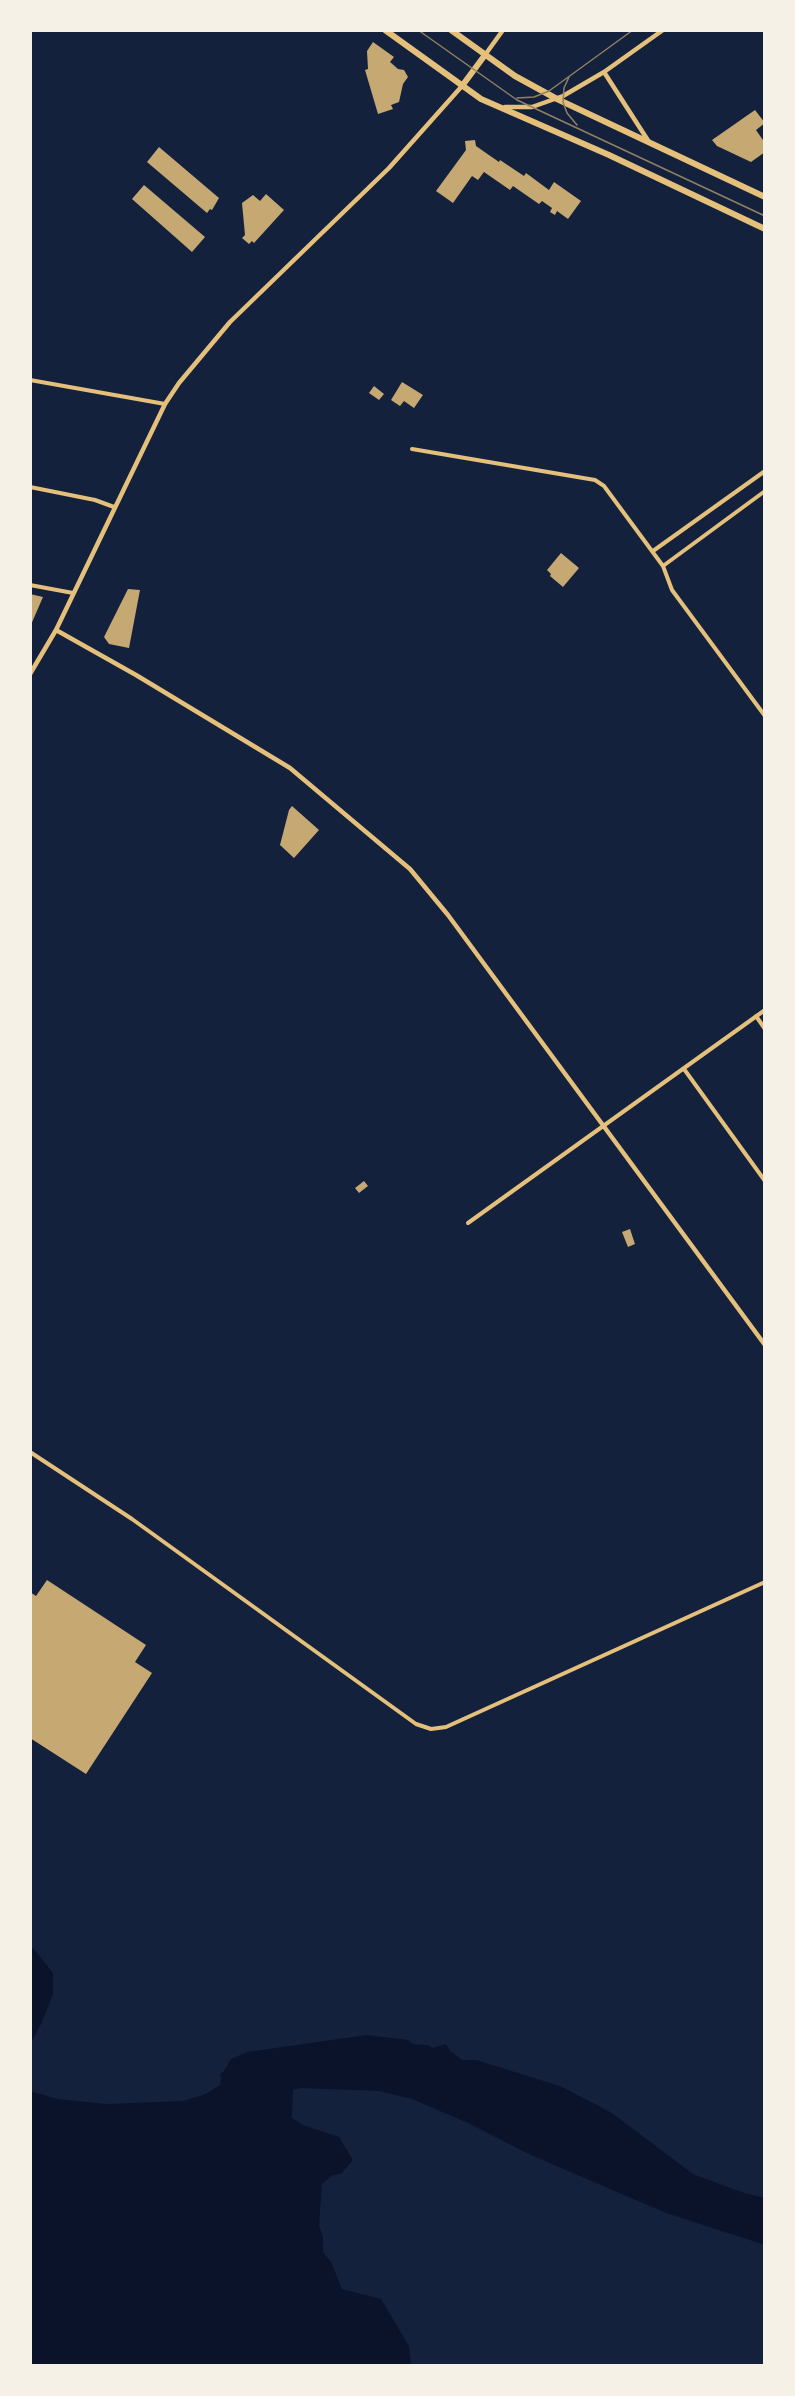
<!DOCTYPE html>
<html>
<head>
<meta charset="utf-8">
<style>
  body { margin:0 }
  #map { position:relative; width:795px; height:2396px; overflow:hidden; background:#14213d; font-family:"Work Sans",sans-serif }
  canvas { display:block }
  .frame { position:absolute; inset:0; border:32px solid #f6f1e7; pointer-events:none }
</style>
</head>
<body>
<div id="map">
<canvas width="795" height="2396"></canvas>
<div class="frame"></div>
</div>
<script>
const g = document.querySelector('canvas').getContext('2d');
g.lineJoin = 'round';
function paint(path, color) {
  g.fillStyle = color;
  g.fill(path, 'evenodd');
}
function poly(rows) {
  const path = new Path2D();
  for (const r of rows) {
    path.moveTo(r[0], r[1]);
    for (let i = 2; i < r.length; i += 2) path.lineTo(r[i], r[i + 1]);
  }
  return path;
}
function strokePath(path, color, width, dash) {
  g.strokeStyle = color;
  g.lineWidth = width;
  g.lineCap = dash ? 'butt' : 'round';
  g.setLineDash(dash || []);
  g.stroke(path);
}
const water = poly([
  [30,1948,34,1949,53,1973,53,1994,41,2024,30,2045],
  [367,2035,408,2040,413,2044,428,2045,433,2048,446,2044,450,2051,462,2060,476,2060,560,2086,612,2113,693,2174,741,2192,765,2198,765,2245,666,2213,531,2155,468,2123,412,2099,379,2091,301,2088,293,2090,292,2118,303,2125,339,2137,353,2160,341,2174,333,2175,322,2184,319,2226,323,2237,323,2252,331,2262,342,2289,381,2299,409,2346,411,2366,30,2366,30,2091,58,2099,106,2104,183,2101,206,2094,220,2085,221,2082,220,2074,224,2071,231,2059,247,2052]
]);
const building = poly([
  [373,42,394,57,390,62,398,69,404,70,408,77,403,84,399,102,391,105,393,109,378,114,365,70,368,69,367,51],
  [755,110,765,123,756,130,765,143,765,152,751,162,717,146,712,140],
  [475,140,476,146,499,162,500,160,524,176,526,173,549,190,554,182,581,201,568,219,557,211,555,215,550,212,552,208,542,201,539,204,513,186,510,190,484,172,478,180,472,176,453,203,436,191,466,150,465,141],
  [159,147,219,198,212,210,210,209,207,213,147,162],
  [144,185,205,237,192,252,132,199],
  [266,194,284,210,254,243,252,241,249,244,242,238,245,235,242,203,253,195,260,201],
  [402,382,423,395,414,408,404,401,400,406,391,400],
  [374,386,384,394,379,400,369,393],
  [561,553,579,568,563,587,550,576,551,574,547,570],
  [128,589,140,590,129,648,109,644,104,637],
  [30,594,43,597,30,627],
  [292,806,319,830,294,858,280,845,289,810],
  [364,1181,368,1186,359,1193,355,1188],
  [630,1229,635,1244,628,1247,622,1232],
  [47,1580,146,1645,135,1662,152,1673,86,1774,30,1738,30,1592,36,1596]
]);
const minor = poly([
  [30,380,165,404],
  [412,449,595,480,604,486,663,566,672,590,765,716],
  [30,487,95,500,114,507],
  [653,551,765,471],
  [663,566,765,491],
  [30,585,73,593],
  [756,1016,765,1029],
  [684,1069,765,1181],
  [468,1223,765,1010],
  [30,1452,132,1519,416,1724,431,1729,446,1727,765,1582]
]);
const tertiary = poly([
  [485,55,503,30],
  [604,72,649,142],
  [505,107,532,107,563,96,604,72,663,30],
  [56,630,136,675,290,768,410,869,448,915,765,1345],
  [30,674,56,630,165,404,179,383,230,322,389,168,462,86]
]);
const primary = poly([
  [385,30,481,99,609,155,765,229],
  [451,30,515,76,557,99,765,197],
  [462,86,485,55]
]);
const tram = poly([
  [418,30,517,100,765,216],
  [569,77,564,88,563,102,567,113,577,125],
  [517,98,534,97,549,91,633,30]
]);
paint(water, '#0b132b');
paint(building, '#c6a872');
strokePath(minor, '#e5c07b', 4);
strokePath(tertiary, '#e5c07b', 4.5);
strokePath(primary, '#e5c07b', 6);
strokePath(tram, '#918062', 1.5);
</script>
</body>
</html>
